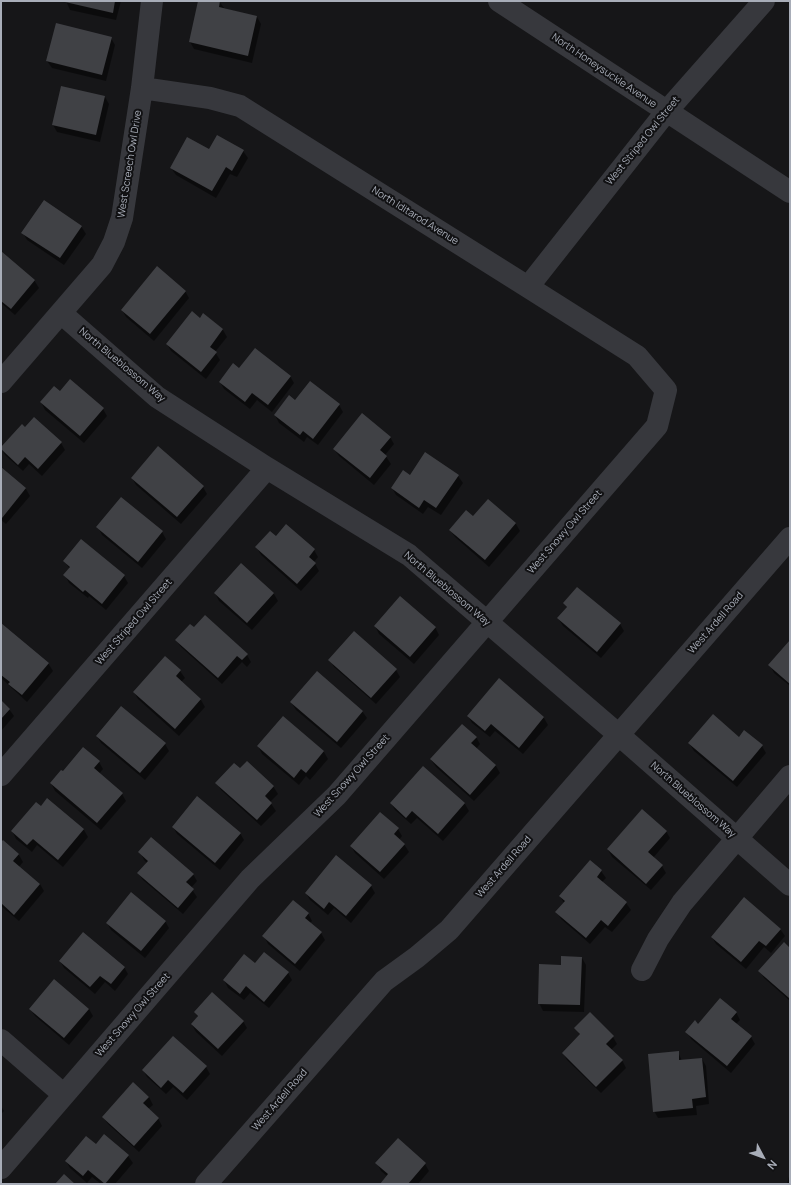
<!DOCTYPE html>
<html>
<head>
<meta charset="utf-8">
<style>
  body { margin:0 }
  #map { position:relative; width:791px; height:1185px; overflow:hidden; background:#161618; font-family:Manrope,sans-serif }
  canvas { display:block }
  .frame { position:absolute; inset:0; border:2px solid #a8adb8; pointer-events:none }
  .north { position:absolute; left:743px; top:1137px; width:40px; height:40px; -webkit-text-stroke:3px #111113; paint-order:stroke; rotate:131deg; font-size:11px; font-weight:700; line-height:16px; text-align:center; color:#a8adb8 }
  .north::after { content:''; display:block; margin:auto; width:14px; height:18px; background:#a8adb8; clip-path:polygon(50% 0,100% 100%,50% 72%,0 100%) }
</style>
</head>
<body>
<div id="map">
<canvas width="791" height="1185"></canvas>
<div class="frame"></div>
<div class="north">N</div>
</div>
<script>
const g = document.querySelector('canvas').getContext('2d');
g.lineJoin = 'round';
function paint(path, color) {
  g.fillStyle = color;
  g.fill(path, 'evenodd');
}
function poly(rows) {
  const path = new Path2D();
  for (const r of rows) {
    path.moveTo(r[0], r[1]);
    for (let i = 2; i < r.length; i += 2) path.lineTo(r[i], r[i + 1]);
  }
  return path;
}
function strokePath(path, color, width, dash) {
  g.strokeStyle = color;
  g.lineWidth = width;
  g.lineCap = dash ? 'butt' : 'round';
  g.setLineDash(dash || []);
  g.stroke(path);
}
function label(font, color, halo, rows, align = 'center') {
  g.font = font + ' Manrope,sans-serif';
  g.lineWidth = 4;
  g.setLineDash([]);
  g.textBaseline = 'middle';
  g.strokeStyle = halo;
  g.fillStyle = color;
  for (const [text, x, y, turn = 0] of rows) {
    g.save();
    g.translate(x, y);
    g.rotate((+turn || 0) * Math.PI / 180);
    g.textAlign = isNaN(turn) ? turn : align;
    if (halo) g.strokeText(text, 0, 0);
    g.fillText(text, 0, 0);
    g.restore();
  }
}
const shadow = poly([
  [66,1,121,1,116,20,70,10],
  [199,1,219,1,224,8,257,17,261,24,252,63,194,49,190,42],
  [111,38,115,45,106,81,52,68,47,61],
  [105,97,109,104,100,142,57,132,53,125],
  [209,150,243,151,248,158,237,177,230,174,216,198,176,175,171,168],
  [81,226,86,234,64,265,27,240,23,233],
  [1,252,34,280,39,288,15,315,1,303],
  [185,291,189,298,154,341,126,317,122,310],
  [204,315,223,330,227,337,215,352,220,360,206,379,171,351,167,344,200,319],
  [239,370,290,376,294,383,272,412,257,400,250,409,224,389,220,382],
  [60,392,103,409,107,416,84,443,45,410,41,402],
  [295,401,339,405,343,412,318,445,307,437,304,442,279,423,275,415],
  [25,428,61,443,65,450,42,476,29,464,23,471,5,455,1,448],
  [390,437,394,444,385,455,391,464,374,485,339,456,334,449],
  [426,454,458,476,463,483,441,515,428,507,423,514,396,495,392,488,410,476],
  [1,468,26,489,30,496,6,524,1,520],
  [132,478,203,487,207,494,181,524,136,485],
  [488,500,516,524,520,531,489,567,455,537,450,530,473,517],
  [98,527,162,532,166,539,142,568,102,535],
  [276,537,314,550,318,557,314,562,319,571,301,591,261,555,257,548],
  [81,541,124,576,128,583,106,610,89,596,88,598,69,583,65,575,70,569,64,561],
  [241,564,274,594,278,601,252,630,219,601,215,593],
  [564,603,620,624,624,631,601,658,563,626,558,618,567,608],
  [1,624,48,663,53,671,27,702,1,678],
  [375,626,435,627,439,635,414,664,379,634],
  [176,640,247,655,251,662,247,667,242,662,222,684,181,647],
  [790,641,790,686,774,673,770,665],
  [330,660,396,670,400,677,376,704,334,667],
  [180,671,185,678,181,682,201,700,205,707,179,736,138,699,134,692],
  [499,680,544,718,548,725,523,754,495,731,490,737,472,723,468,716],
  [1,702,9,709,14,716,1,731],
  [291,702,362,711,367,718,341,748,296,710],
  [283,717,324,752,328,759,310,780,306,776,299,785,262,754,258,746],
  [97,736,165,744,169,751,145,780,101,743],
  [476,737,480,744,476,749,496,766,500,773,474,801,436,767,431,760],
  [739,738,762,746,766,753,737,787,694,751,689,743],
  [83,749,99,762,103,769,99,774,122,794,126,801,101,830,55,791,51,783,63,772],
  [423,767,465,804,469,811,443,841,417,818,411,824,395,810,391,803],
  [240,770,273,786,278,794,270,802,276,811,261,826,221,790,217,783],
  [173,827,240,833,244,840,220,870,177,834],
  [398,829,402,836,399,840,404,844,409,852,384,879,355,853,351,846],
  [84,830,88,837,63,867,37,845,32,852,16,839,12,831],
  [666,831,670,838,653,858,662,866,666,873,651,890,612,857,608,850],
  [3,841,19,855,23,862,19,867,40,884,44,891,19,921,1,906,1,844],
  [140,852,193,874,197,881,191,888,197,897,183,914,143,880,138,873,147,863,144,860],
  [590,861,601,871,606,878,602,882,626,903,631,910,612,932,605,927,590,944,561,919,557,912,564,903,560,896],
  [371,886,375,893,351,923,334,908,328,915,310,900,306,893],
  [308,913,312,921,310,923,321,933,325,940,300,971,268,944,264,936],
  [165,921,169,928,145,958,111,930,107,923],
  [780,929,785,936,771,953,764,947,746,969,716,944,712,937],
  [784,944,790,949,790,1001,764,978,760,971],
  [582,958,586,965,584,1012,543,1011,539,1003,562,966],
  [60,961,124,967,128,974,115,991,105,982,95,994,64,968],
  [255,964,288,973,292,980,269,1008,250,993,244,1000,228,988,224,980],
  [30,1009,89,1009,93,1016,69,1045,35,1016],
  [195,1012,243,1021,247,1028,222,1056,196,1032,192,1025,198,1018],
  [736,1012,740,1020,736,1024,751,1037,755,1044,731,1073,691,1039,687,1032,699,1025],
  [576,1028,613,1037,617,1044,611,1050,622,1060,626,1068,601,1093,567,1060,563,1053,580,1035],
  [678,1052,682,1061,702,1059,706,1066,709,1104,696,1106,697,1115,658,1118,654,1111],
  [206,1067,210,1074,187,1100,173,1087,166,1094,147,1077,143,1070],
  [133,1084,149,1097,153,1105,148,1109,158,1118,162,1126,139,1152,108,1124,103,1117],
  [1,1106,4,1111,1,1114],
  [104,1136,128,1156,133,1163,115,1184,101,1184,92,1177,87,1183,70,1168,66,1161,96,1146],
  [377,1163,425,1164,429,1171,418,1184,381,1184,388,1177,381,1171],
  [790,1173,790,1184,787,1184]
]);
const building = poly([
  [65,1,115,1,113,13,65,2],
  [198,1,220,1,219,7,257,16,248,56,189,42],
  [56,23,112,37,102,75,46,61],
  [61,86,105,96,96,135,52,125],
  [217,135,244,150,232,171,226,167,212,191,170,168,187,137,209,149],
  [44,200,82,226,60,258,21,233],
  [1,251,35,280,11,309,1,301],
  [157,266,186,291,150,334,121,310],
  [192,311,200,318,203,313,223,329,210,347,217,352,201,372,166,344],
  [255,348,291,376,268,405,252,393,245,402,219,382,233,363,239,368],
  [70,379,104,408,80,436,40,402,54,386,60,391],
  [310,381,340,404,313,439,303,431,300,435,274,415,289,395,295,400],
  [362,413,391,437,380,450,387,456,370,478,333,449],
  [34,417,62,442,38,469,25,457,18,465,1,449,1,447,22,424,25,427],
  [158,446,204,486,177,517,131,478],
  [425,452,459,475,436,508,424,500,419,508,391,488,403,470,410,475],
  [1,467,26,488,2,518,1,517],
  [121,497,163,531,138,562,96,527],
  [488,499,516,523,485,560,449,530,466,510,473,516],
  [286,524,315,549,309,557,316,563,297,584,255,547,270,531,276,536],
  [81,539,125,575,102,604,85,590,83,592,63,575,70,567,63,561],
  [241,563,274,593,247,623,214,593],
  [577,587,621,623,597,652,557,618,567,607,563,603],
  [400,596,436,627,410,657,374,626],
  [205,615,248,654,242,660,237,656,218,678,175,640,190,624,194,627],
  [1,623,49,663,22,695,8,684,10,682,1,675],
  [354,631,397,669,371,698,328,660],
  [790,640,790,684,768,665],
  [165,656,181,670,176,676,201,699,175,729,133,692],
  [317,671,363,711,337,742,290,702],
  [499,678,544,717,519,748,491,724,485,731,467,716],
  [1,700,10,709,1,719],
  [121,706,166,743,140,773,96,736],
  [713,714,739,737,744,730,763,745,733,781,688,743],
  [283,716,324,751,306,773,301,769,294,778,257,746],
  [462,724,477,737,471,743,496,765,470,795,430,759],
  [83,747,100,761,94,768,123,793,97,823,50,783,61,770,63,771],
  [247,761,274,786,265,796,272,803,257,820,215,783,234,763,240,768],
  [423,766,465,803,438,834,412,811,406,818,390,803],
  [197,796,241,833,215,863,172,827],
  [47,798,84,829,58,860,33,839,27,845,11,831,36,802,41,806],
  [642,809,667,831,648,852,663,865,646,884,607,849],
  [380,812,399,828,394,834,405,844,380,872,350,846],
  [151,837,194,874,186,882,194,889,178,908,137,873,148,861,138,852],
  [3,840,19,854,13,861,40,884,14,915,1,903,1,842],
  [336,855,372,885,346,916,329,902,324,909,305,893],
  [590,860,602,870,597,877,627,902,608,926,601,920,586,938,555,912,565,901,559,896],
  [131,892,166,921,141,951,106,923],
  [744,897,781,929,766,946,759,941,741,962,711,937],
  [293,900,309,913,305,918,322,932,295,964,262,936],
  [83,932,125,967,111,984,100,976,90,987,59,961],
  [784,942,790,948,789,998,758,971],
  [264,952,289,972,264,1002,246,986,240,994,223,980,244,954,255,963],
  [561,956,582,957,580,1005,538,1004,539,964,561,965],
  [54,979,89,1009,64,1038,29,1009],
  [212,992,244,1021,218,1049,191,1024,198,1016,194,1012],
  [720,998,737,1012,731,1019,752,1036,727,1066,685,1032,695,1020,698,1024],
  [590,1012,614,1036,606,1044,623,1060,596,1087,562,1053,580,1034,574,1028],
  [173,1036,207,1066,183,1093,168,1080,161,1088,142,1070],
  [679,1051,679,1060,702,1058,706,1097,692,1099,693,1108,653,1112,648,1054],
  [133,1082,149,1097,143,1103,159,1118,134,1146,102,1117],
  [104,1134,129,1155,105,1184,88,1170,83,1176,65,1161,86,1136,96,1144],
  [398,1138,426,1163,408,1184,380,1184,388,1174,375,1163],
  [64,1174,75,1184,55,1184]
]);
const minor = poly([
  [499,1,790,192],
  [528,287,666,112,764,1],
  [61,313,157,397,267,468,409,555,619,735,790,885],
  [1,382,102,265,114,242,122,218,142,88,152,1],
  [1,775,267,468],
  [642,970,658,939,682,903,790,776],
  [1,1040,64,1095],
  [1,1168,250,879,337,795,657,426,666,390,637,356,528,287,240,106,210,98,142,88],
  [206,1184,384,981,417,957,449,930,790,538]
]);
const streetNames = [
  ["North Honeysuckle Avenue",604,71,34],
  ["West Striped Owl Street",643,141,-51],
  ["West Screech Owl Drive",130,164,-81],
  ["North Iditarod Avenue",415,216,32],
  ["North Blueblossom Way",122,365,40],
  ["West Snowy Owl Street",565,532,-49],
  ["North Blueblossom Way",447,589,40],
  ["West Striped Owl Street",134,622,-49],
  ["West Ardell Road",716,623,-49],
  ["West Snowy Owl Street",352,776,-48],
  ["North Blueblossom Way",693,800,41],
  ["West Ardell Road",504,867,-49],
  ["West Snowy Owl Street",133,1015,-49],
  ["West Ardell Road",280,1100,-49]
];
paint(shadow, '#0007');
paint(building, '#404145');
strokePath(minor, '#37383d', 22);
label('10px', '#a8adb8', '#111113', streetNames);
</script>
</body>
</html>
